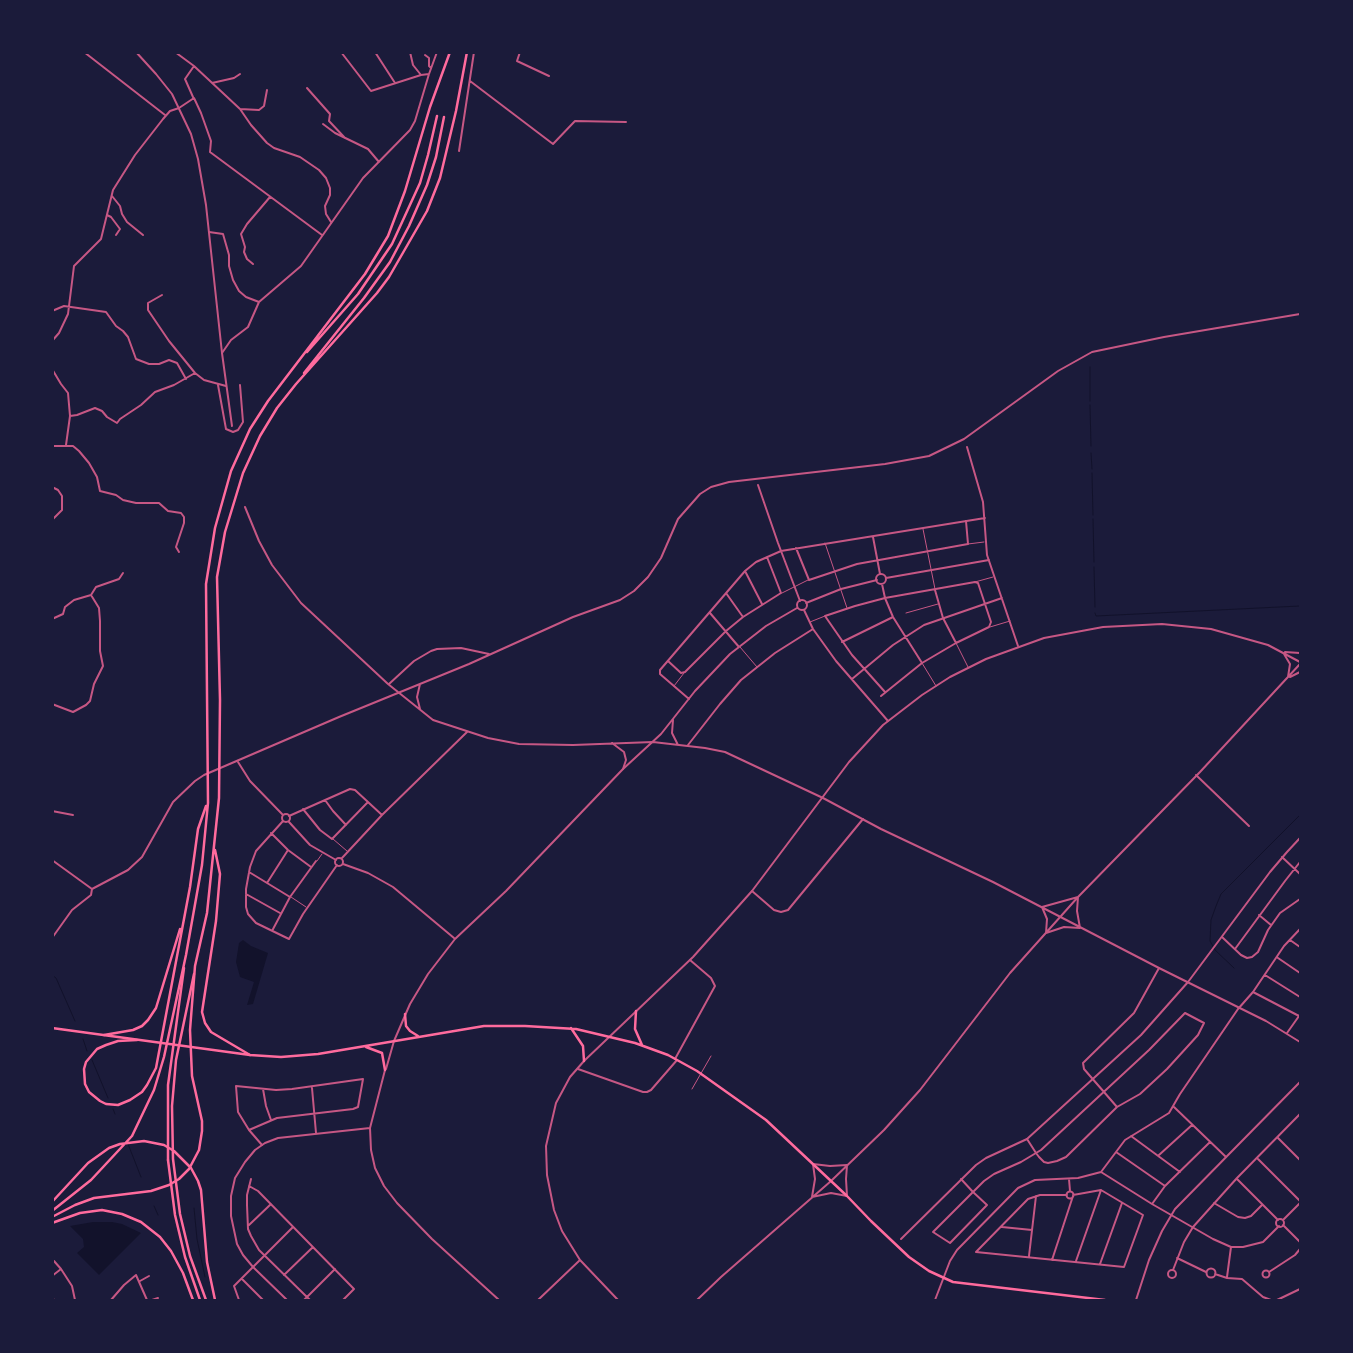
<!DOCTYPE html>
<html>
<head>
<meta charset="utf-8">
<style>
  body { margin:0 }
  #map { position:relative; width:1353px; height:1353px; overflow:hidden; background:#1b1b3a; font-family:"IBM Plex Serif",serif }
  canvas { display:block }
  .frame { position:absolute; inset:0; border:54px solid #1b1b3a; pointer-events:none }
</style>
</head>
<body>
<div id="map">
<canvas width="1353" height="1353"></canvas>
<div class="frame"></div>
</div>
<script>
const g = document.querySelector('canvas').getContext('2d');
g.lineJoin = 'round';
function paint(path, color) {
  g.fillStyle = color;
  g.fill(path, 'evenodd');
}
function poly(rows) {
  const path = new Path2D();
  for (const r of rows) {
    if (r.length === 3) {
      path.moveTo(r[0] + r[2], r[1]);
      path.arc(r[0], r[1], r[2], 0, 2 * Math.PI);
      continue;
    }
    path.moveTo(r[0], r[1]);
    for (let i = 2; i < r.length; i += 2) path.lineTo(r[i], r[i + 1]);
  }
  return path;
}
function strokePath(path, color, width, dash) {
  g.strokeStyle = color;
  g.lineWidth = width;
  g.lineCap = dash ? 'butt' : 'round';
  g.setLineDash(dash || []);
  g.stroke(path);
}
const water = poly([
  [243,940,251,946,268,953,253,1004,247,1005,254,982,240,977,236,962,239,943],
  [93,1222,112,1222,122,1224,141,1233,99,1275,77,1253,84,1247,83,1239,70,1226]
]);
const stream = poly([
  [1090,367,1090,401],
  [1090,405,1091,446],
  [1091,453,1092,469],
  [1092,473,1093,515],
  [1093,519,1094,562],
  [1094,567,1095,607],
  [1095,613,1096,616,1300,606],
  [1234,968,1215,950,1210,941,1211,920,1216,906,1221,894,1300,815],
  [52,975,56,978,75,1021],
  [83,1039,87,1051],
  [92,1060,108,1098],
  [113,1109,115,1114],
  [128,1144,141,1177],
  [154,1206,158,1215],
  [194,1208,197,1239,205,1277]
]);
const pedestrian = poly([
  [923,529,935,589],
  [825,543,847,608],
  [968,544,984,542],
  [975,582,993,577],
  [782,593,808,580],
  [906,613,938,604],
  [810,622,825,616],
  [990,627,1010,621],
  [956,643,968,667],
  [740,647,757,667],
  [922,663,936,686],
  [674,686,684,673],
  [333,839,347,851],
  [317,861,322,854],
  [291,897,306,907],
  [692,1089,711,1056]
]);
const minor = poly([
  [84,52,165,115],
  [175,52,194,66,240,109,251,125,267,143,274,148,300,157,319,170,326,178,330,188,330,195,325,206,326,214,331,222],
  [341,52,371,91,421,75,429,74],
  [375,52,395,83],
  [410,52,413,65,421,75],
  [520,52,517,61,549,76],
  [425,55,429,58,429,66,431,68],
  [470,81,553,144,575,121,626,122],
  [212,83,234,78,240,74],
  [307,88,330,114,329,121,345,138],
  [193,97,185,79,194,66],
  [240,109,259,110,264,106,267,90],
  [323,124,335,133,368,149,379,162],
  [459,151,474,52],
  [112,196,120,206,122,214,127,222,143,235],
  [107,215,111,217,120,229,116,235],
  [209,232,223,234,229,255,229,266,233,280,239,291,246,297,259,302],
  [253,264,247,259,244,252,245,247,241,234,247,224,270,197],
  [162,295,148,303,148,310,169,341,195,373,204,380,226,386],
  [52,311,64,306,106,312,116,326,123,331,128,337,136,359,149,364,159,364,169,360,177,363,186,379],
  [52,341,59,333,68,314,74,266,101,239,113,190,135,155,163,119,170,111,179,108,194,98,201,113,211,141,210,152,322,235],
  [222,353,231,340,248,327,259,302,301,266,363,178,410,130,415,121,429,74,437,52],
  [52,369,61,384,68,393,70,416,66,445],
  [218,385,226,429,233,432,238,430,243,422,240,385],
  [70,416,77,415,95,408,102,411,107,417,117,423,120,419,141,405,155,392,174,385,195,373],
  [52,446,73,446,79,451,89,463,97,477,100,491,116,495,123,500,136,503,159,503,168,511,181,513,184,517,184,523,176,547,179,552],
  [967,447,983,502,987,555,1018,646],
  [758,485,778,543,800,601],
  [52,487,58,490,62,496,62,510,52,520],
  [873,537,880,574],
  [796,548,809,580,857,564,968,544,966,521],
  [745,571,762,604],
  [881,579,5],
  [886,578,989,560],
  [882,584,885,598,893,617,922,663],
  [935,590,943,618,956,643],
  [726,593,743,617],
  [802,605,5],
  [806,603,841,589,877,580],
  [804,610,813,629,836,661,888,721],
  [710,613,739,647],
  [52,619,63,614,65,607,74,600,91,595,96,587,119,579,123,573],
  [842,642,893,617],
  [668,661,681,673,685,672,726,631,743,617,781,593,767,557],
  [852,679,893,645,924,625,1002,598],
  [881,696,922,663,956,643,989,627,991,622,978,583,975,582,885,598,855,606,825,616,852,655,885,692],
  [689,699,660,674,660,670,745,571,756,562,781,551,985,518],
  [52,704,73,712,86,705,90,701,94,684,103,666,100,651,100,621,99,608,91,595],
  [688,745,720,704,741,680,775,653,813,629],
  [238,762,250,781,283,815],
  [1196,775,1249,826],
  [325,800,333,811,346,825],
  [303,809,320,830,332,839,367,803],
  [52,811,73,815],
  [286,818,4],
  [289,816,350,789,355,790,382,815],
  [283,821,256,851,250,867,246,889,246,907,248,914,256,923,289,939,303,914,337,865],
  [289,822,310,845,336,860],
  [271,833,288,850,311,867],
  [1282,857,1300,874],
  [339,862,4],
  [342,858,382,815,467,732],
  [52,860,92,889],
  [343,864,368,873,393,887,454,938],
  [249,872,290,897],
  [267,883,288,850],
  [752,891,774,910,781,912,788,910,863,819],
  [246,894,280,913],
  [1259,915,1271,925],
  [272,931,290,897,316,861],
  [1222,937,1241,955,1247,958,1252,957,1258,952,1268,930,1280,913,1300,899],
  [1290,940,1300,947],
  [1235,949,1285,881,1300,862],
  [1278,958,1300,973],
  [1265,975,1300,997],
  [1253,992,1299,1016,1300,1015],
  [1287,1033,1299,1016,1300,1017],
  [675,1059,715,986,711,978,690,960],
  [386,1069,394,1041,410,1004,428,974,455,939,506,891,623,769,661,734,695,691,730,654,766,626,797,608],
  [578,1069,643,1092,647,1092,651,1090,677,1060],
  [363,1079,358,1107,353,1109,277,1118,249,1130,238,1112,236,1086,276,1090,292,1089,363,1079],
  [312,1088,316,1133],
  [263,1089,266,1106,271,1120],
  [1117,1107,1084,1069,1083,1063,1134,1013,1159,968],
  [1174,1107,1226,1157],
  [249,1130,262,1145],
  [1131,1136,1180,1172],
  [1278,1138,1300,1160],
  [1116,1152,1165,1186],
  [1159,1155,1192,1125],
  [1258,1159,1300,1201],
  [1101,1172,1152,1204,1213,1239,1231,1247,1243,1247,1263,1242,1279,1226],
  [251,1179,247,1195,247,1205,248,1229,251,1236,259,1250,310,1300],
  [961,1179,973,1192,987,1205,950,1243,933,1232,984,1181,994,1174,1021,1162,1041,1150,1149,1050,1185,1013,1204,1023,1198,1035,1167,1069,1140,1094,1117,1107,1066,1157,1057,1161,1048,1163,1044,1162,1039,1157,1036,1153,1027,1139],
  [1069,1179,1070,1191],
  [1237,1179,1278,1220],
  [249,1186,258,1191,354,1289,343,1300],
  [1070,1195,3.5],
  [1067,1195,1040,1195,1028,1199,976,1252,1124,1267,1143,1215,1101,1190,1073,1195],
  [1214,1203,1238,1217,1245,1218,1251,1216,1262,1205],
  [1152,1204,1165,1186,1210,1142],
  [1280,1223,4],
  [1283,1220,1300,1203],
  [249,1225,271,1204],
  [1283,1225,1300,1242],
  [1002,1227,1032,1230],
  [1029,1256,1036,1196],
  [1177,1258,1206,1272],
  [1052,1260,1073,1196],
  [54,1261,61,1269],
  [1076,1261,1101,1190],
  [1100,1264,1122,1203],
  [1211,1273,4.5],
  [1172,1274,4],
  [1173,1270,1184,1242,1193,1227,1237,1178,1300,1114],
  [1266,1274,3.5],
  [1269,1272,1295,1255,1300,1249],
  [1215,1274,1227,1278,1242,1279,1263,1297,1271,1300],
  [284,1275,313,1247],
  [52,1276,61,1269,72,1286,75,1300],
  [1227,1277,1231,1247],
  [242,1279,263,1300],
  [140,1281,149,1276],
  [52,1297,54,1300],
  [111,1300,124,1285,136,1275,147,1300],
  [152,1300,158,1298],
  [239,1300,234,1286,293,1227],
  [304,1300,335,1269],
  [935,1300,950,1261,957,1250,1018,1188,1035,1180,1078,1178,1101,1172,1125,1140,1169,1113,1180,1094,1238,1009,1253,992,1284,946,1300,929],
  [1277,1300,1300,1289]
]);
const tertiary = poly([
  [136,52,156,74,172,94,191,134,198,159,206,205,222,353,232,426],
  [245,507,259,541,272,565,301,603,388,684,433,720,488,738,519,744,573,745,653,742,705,748,725,752,823,798,881,829,993,882,1159,968,1266,1021,1300,1042],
  [1285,652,1300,653],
  [1284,654,1290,664,1288,677],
  [1290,677,1300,672],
  [389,684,414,661,431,651,437,649,461,648,489,654],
  [420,684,417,697,420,709],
  [673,720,672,733,678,745],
  [612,743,624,752,626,760,623,769],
  [1078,897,1077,911,1080,928,1064,927,1046,933,1047,919,1042,907,1078,897],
  [52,938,72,910,91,895,92,889,128,870,142,857,173,802,195,781,204,775,339,717,469,664,573,617,620,600,634,591,648,577,661,558,678,519,700,494,711,487,729,482,885,464,929,456,964,439,1058,371,1092,352,1164,337,1300,314],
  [385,1070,370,1128,371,1150,375,1168,384,1186,397,1203,432,1239,499,1300],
  [813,1164,830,1166,847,1165,846,1179,847,1196,831,1193,812,1197,815,1179,813,1164],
  [901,1239,976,1165,986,1158,1027,1139,1141,1035,1188,982,1270,872,1287,852,1300,838],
  [287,1300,253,1267,243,1255,237,1244,231,1216,231,1196,235,1178,245,1162,255,1150,265,1143,278,1138,370,1128],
  [538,1300,580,1260],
  [618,1300,580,1260,562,1231,554,1210,547,1175,546,1146,556,1103,570,1077,584,1061,693,957,752,891,849,762,883,725,922,695,950,677,986,659,1044,638,1103,627,1162,624,1211,629,1268,645,1300,662],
  [697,1300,721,1277,831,1181,884,1130,920,1090,1010,973,1078,897,1200,772,1300,664],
  [1136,1300,1149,1260,1162,1231,1175,1209,1300,1082]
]);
const secondary = poly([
  [636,1011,635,1029,642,1045],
  [405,1014,406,1026,410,1031,418,1036],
  [52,1028,250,1055,281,1057,318,1054,484,1026,525,1026,576,1029,635,1043,668,1055,697,1071,766,1120,847,1196,871,1221,909,1257,929,1271,953,1282,1105,1300],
  [571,1028,583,1046,584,1061],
  [366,1047,382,1053,385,1070],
  [168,1160,175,1215,185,1257,200,1300]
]);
const primary = poly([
  [194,974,176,1060,172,1106,173,1159,180,1214,190,1256,206,1300],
  [168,1160,168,1085,184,968]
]);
const trunk = poly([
  [307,352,358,294,392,244,420,183,428,155,437,116],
  [304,373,364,298,390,262,409,226,427,185,436,157,444,117],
  [215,850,220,874,216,921,202,1012,205,1023,211,1032,250,1055],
  [104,1035,133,1030,142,1026,148,1020,156,1008,180,929],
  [137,1040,118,1041,106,1045,97,1049,86,1062,84,1069,85,1084,89,1092,100,1101,106,1104,118,1105,130,1100,142,1092,147,1085,156,1068,190,887,198,829,206,806],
  [52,1202,88,1163,109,1148,120,1144,144,1141,164,1145,174,1151,191,1168,198,1181,201,1190,207,1262,215,1300],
  [52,1211,91,1180,132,1136,154,1090,164,1057,186,955,202,865,208,803,206,584,215,528,231,471,250,429,268,401,365,274,388,236,405,191,430,107,450,52],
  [52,1217,75,1205,94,1198,151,1191,169,1185,179,1179,189,1169,199,1150,202,1131,202,1121,192,1076,190,1030,195,966,207,913,219,798,220,700,217,577,225,532,243,473,260,436,277,408,296,384,377,293,389,277,427,211,440,178,456,111,467,52],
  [52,1223,80,1213,102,1210,122,1214,141,1222,160,1237,171,1251,183,1273,193,1300]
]);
paint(water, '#12122b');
strokePath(stream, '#12122b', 1);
strokePath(pedestrian, '#c65784', 1);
strokePath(minor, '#c65784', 2);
strokePath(tertiary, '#c65784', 2);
strokePath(secondary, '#ff6b9d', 2.5);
strokePath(primary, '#ff6b9d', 2.5);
strokePath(trunk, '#ff6b9d', 2.5);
</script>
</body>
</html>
